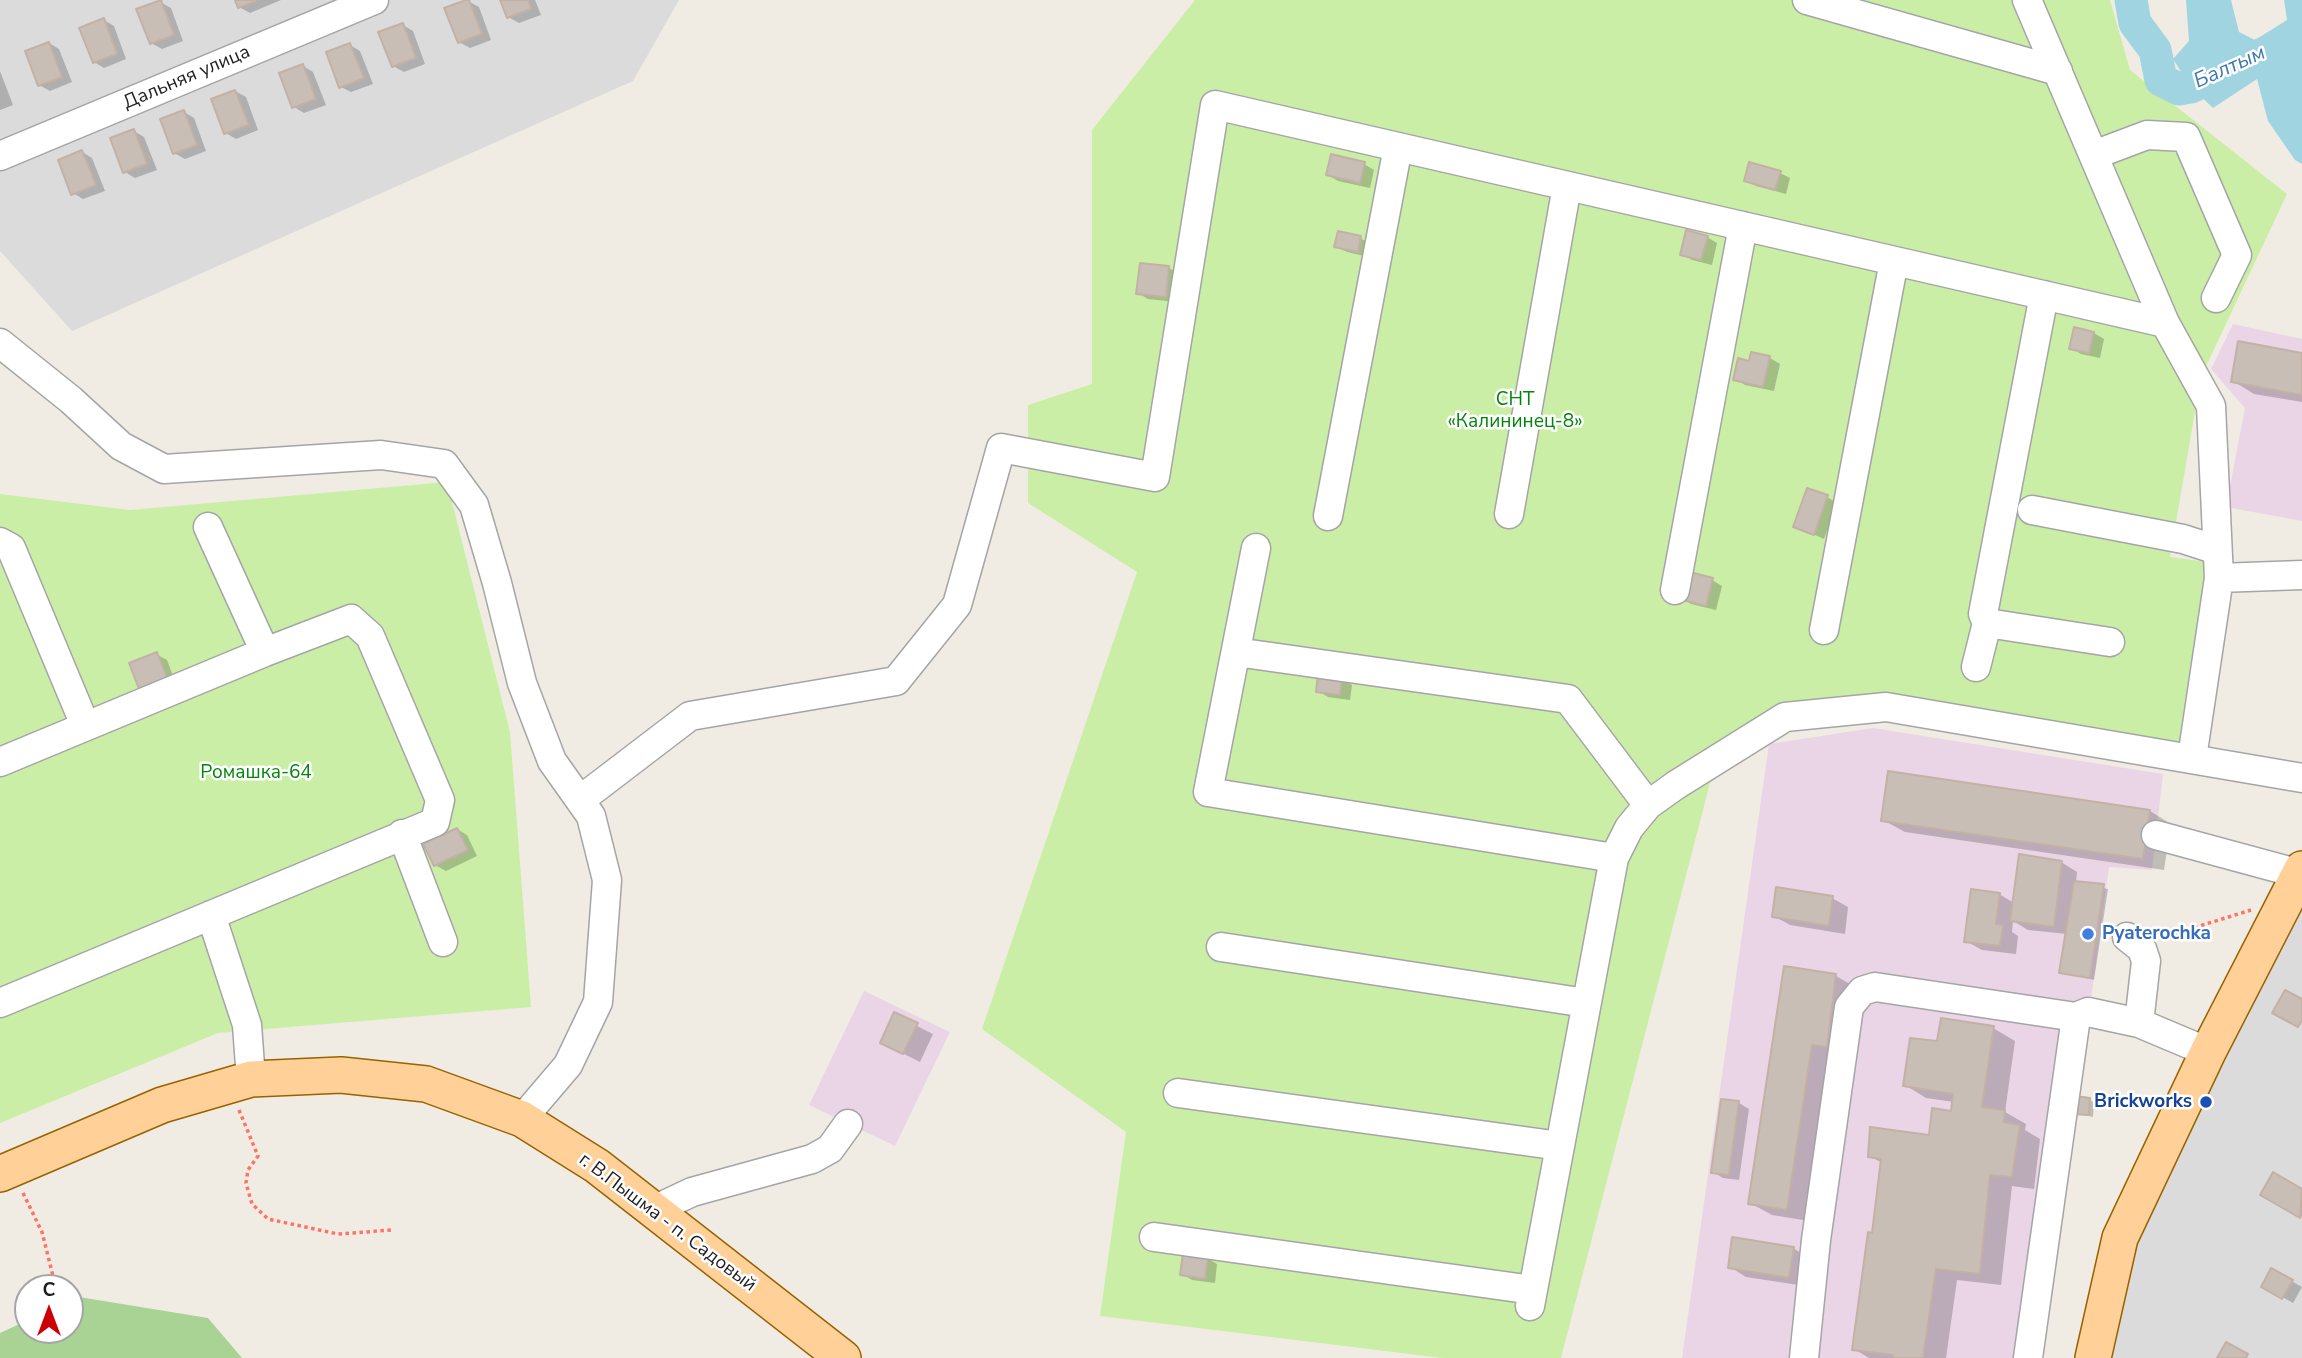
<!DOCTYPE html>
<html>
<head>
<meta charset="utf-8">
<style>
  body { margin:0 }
  #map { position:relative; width:2302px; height:1358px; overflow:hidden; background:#f0ece4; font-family:"Nunito Sans",sans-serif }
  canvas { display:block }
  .north { position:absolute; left:14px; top:1274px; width:70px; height:70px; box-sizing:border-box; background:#fff; border:2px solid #a5a5a5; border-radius:50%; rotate:0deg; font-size:19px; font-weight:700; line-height:28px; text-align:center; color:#1e1e1e }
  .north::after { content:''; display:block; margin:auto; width:24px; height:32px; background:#cc0005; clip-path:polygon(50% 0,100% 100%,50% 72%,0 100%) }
</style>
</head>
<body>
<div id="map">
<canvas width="2302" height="1358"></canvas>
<div class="north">С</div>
</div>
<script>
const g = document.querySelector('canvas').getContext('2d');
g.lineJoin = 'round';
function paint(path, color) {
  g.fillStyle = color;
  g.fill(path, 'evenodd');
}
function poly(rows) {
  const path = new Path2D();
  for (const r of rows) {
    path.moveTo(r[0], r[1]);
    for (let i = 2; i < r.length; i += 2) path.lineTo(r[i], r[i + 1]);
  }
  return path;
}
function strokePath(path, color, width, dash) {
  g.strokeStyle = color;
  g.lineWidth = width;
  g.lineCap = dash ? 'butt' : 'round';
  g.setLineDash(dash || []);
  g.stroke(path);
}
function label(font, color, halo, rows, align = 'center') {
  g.font = font + ' "Nunito Sans",sans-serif';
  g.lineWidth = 5;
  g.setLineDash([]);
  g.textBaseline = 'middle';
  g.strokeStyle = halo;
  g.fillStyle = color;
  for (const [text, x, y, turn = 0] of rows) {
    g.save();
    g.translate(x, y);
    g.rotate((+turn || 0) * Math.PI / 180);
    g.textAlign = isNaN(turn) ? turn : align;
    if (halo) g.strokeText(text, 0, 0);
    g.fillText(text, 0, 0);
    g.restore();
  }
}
const residential = poly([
  [0,0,679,0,633,81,72,331,0,251],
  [2302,902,2302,1358,2111,1358,2122,1315,2130,1245]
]);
const industrial = poly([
  [2233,324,2302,339,2302,521,2226,507,2245,408,2211,369],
  [1873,728,2163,774,2152,870,2109,867,2042,1358,1682,1358,1769,744],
  [864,991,950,1032,895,1146,809,1105]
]);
const grass = poly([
  [1195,0,2110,0,2130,70,2287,194,2201,377,2170,557,2207,562,2175,765,1897,714,1786,722,1710,783,1561,1358,1442,1358,1100,1316,1126,1132,982,1029,1137,572,1028,503,1028,405,1092,384,1092,130],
  [447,482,510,732,531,1007,218,1033,0,1123,0,494,130,510]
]);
const forest = poly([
  [79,1297,208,1318,242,1358,0,1358,0,1333,28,1320,28,1330,70,1330,70,1301]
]);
const water = poly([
  [2186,0,2231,0,2239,32,2255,40,2287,20,2284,0,2302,0,2302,164,2295,160,2268,121,2257,79,2213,108,2191,87,2173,59,2189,41]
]);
const shadow = poly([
  [236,0,281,0,250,13,239,7],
  [502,0,535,0,541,15,519,23,508,17],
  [468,1,479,7,491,40,470,48,459,42],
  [160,2,171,8,183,41,162,49,151,43],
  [104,20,114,26,126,59,104,68,94,62],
  [403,25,413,31,425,64,404,72,393,66],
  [49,43,59,49,72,82,50,91,39,85],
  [350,45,360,51,373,84,351,92,341,87],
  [303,66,313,72,326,105,304,113,294,107],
  [0,71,13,105,0,110],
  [235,91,246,97,258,130,236,139,226,133],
  [184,112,194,118,206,151,185,159,174,153],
  [134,131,144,137,157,170,135,178,125,172],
  [82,152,92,158,105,191,83,199,73,193],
  [1364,164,1374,170,1370,188,1338,181,1328,175],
  [1780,173,1790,178,1786,194,1756,186,1746,180],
  [1707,237,1717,243,1712,265,1692,260,1682,254],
  [1360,238,1371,244,1368,257,1347,252,1336,247],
  [1169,268,1179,274,1176,302,1148,299,1138,293],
  [2094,333,2104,339,2100,358,2081,354,2071,348],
  [1752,354,1770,358,1780,364,1774,391,1745,385,1735,379,1750,363],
  [2302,355,2302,402,2254,394,2233,381],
  [1827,497,1837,503,1824,539,1795,526],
  [1712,580,1722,586,1716,610,1691,604,1681,598],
  [156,654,167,660,176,684,151,694,141,688],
  [1342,679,1352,685,1350,700,1328,697,1318,691],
  [2150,811,2171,824,2164,870,1905,832,1883,820],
  [457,829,467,835,477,856,446,871,435,865],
  [2061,862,2077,872,2076,883,2108,889,2094,980,2061,972,2067,934,2028,930,2013,921,2012,932,2018,936,2016,954,1982,950,1966,941,1999,894,2014,903],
  [1832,898,1848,907,1845,934,1790,925,1774,916],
  [1785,968,1836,976,1857,988,1809,1221,1772,1215,1750,1203],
  [895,1015,933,1034,920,1062,882,1043],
  [1993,1028,2015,1041,2005,1112,2026,1124,2025,1130,2040,1139,2034,1189,2012,1186,2001,1285,1957,1280,1946,1358,1869,1358,1854,1349,1874,1235,1882,1163,1870,1156,1930,1137,1953,1113,1954,1102,1926,1098,1905,1085,1939,1043],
  [2089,1100,2094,1102,2093,1117,2075,1113],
  [1723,1101,1739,1103,1749,1109,1739,1180,1723,1178,1713,1172],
  [2274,1174,2302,1191,2302,1217,2262,1194],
  [1793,1248,1809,1258,1805,1286,1746,1277,1730,1267],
  [1207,1258,1217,1264,1215,1283,1192,1280,1182,1274],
  [2272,1270,2302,1287,2293,1303,2263,1286]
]);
const river = poly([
  [2131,0,2135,23,2155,50,2161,80,2179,89,2191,87,2302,36]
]);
const building = poly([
  [161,0,174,35,150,44,136,9,161,0],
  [235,0,258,0,238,8,235,0],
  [466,0,469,0,482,34,458,43,444,8,466,0],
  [500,0,528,0,531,9,507,18,500,0],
  [104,18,117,54,93,63,79,28,104,18],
  [403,23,416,58,392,67,378,32,403,23],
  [49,42,62,77,38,86,25,51,49,42],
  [350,43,364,78,339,88,326,52,350,43],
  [303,64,316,99,292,108,279,73,303,64],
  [235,90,249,125,224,134,211,99,235,90],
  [184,110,197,145,173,154,160,119,184,110],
  [134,129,147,164,123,173,110,138,134,129],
  [82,150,96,185,71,195,58,160,82,150],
  [1331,154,1365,162,1360,183,1326,175,1331,154],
  [1749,162,1781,171,1775,190,1744,181,1749,162],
  [1686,230,1708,236,1701,260,1680,255,1686,230],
  [1338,231,1361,236,1358,252,1334,247,1338,231],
  [1140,263,1169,266,1166,297,1136,294,1140,263],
  [2074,327,2094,332,2089,353,2069,349,2074,327],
  [2238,341,2302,353,2302,395,2231,382,2238,341],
  [1751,352,1770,356,1763,387,1733,380,1738,358,1749,361,1751,352],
  [1807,488,1828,495,1814,535,1793,527,1807,488],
  [1686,571,1713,578,1706,606,1679,599,1686,571],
  [157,652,167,678,139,689,129,663,157,652],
  [1318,674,1342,678,1340,695,1316,692,1318,674],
  [1888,771,2150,810,2143,859,1881,821,1888,771],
  [457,828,468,850,434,866,423,844,457,828],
  [2019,854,2062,861,2054,927,2010,921,2019,854],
  [2074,881,2104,884,2090,978,2059,973,2074,881],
  [1776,887,1833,896,1829,926,1772,917,1776,887],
  [1971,889,2000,893,1996,924,2003,925,2000,946,1964,942,1971,889],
  [1784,966,1836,974,1827,1047,1812,1045,1787,1210,1748,1204,1784,966],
  [2285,990,2302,999,2302,1020,2298,1027,2272,1013,2285,990],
  [894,1012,918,1023,903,1054,880,1043,894,1012],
  [1941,1018,1994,1026,1982,1107,2005,1110,2004,1122,2020,1125,2012,1177,1990,1175,1980,1274,1936,1269,1923,1358,1893,1358,1893,1355,1852,1350,1868,1232,1872,1233,1881,1159,1868,1157,1870,1127,1929,1135,1932,1108,1951,1111,1953,1094,1903,1086,1910,1038,1937,1041,1941,1018],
  [2075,1096,2090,1098,2089,1115,2073,1114,2075,1096],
  [1721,1099,1739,1101,1729,1175,1711,1173,1721,1099],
  [2273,1172,2302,1189,2300,1218,2260,1195,2273,1172],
  [1732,1237,1794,1247,1789,1278,1728,1268,1732,1237],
  [1183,1253,1208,1256,1205,1279,1180,1275,1183,1253],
  [2271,1268,2293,1280,2282,1299,2261,1287,2271,1268],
  [2226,1342,2248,1354,2246,1358,2217,1358,2226,1342]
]);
const path = poly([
  [2161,938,2251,910],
  [239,1110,258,1156,248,1170,246,1183,252,1204,268,1219,338,1234,392,1230],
  [23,1193,42,1232,56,1288]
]);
const minor = poly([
  [1807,0,2058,71],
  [2027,0,2165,323],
  [2094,155,2147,135,2186,137,2237,255,2216,298],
  [0,156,374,0],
  [0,343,71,400,121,446,164,469,381,455,444,464,474,505,497,583,522,683,552,761,591,816,607,880,598,1002,568,1065,522,1119],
  [2032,510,2183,539,2217,550],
  [1509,514,1567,186],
  [1328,516,1398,147],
  [208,527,265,652],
  [0,542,11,548,85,725],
  [1256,548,1208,792,1614,858],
  [2219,578,2302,575],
  [1675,590,1743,226],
  [1987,623,2110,642],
  [1824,630,1894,261],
  [1236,652,1568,699,1648,805],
  [1976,667,1987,623,1983,614,2044,295],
  [0,762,265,652,351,619,370,636,440,800,435,822,0,1003],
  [580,800,690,716,896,681,957,605,1001,448,1155,477,1215,105,2165,323,2211,406,2219,578,2192,758],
  [402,834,443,942],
  [2156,835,2300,874],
  [211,915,247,1025,251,1079],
  [2127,937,2142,949,2146,961,2139,1023],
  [1221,947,1586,1003],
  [1178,1093,1560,1146],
  [654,1210,692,1192,812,1159,830,1149,848,1124],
  [1154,1237,1533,1290],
  [1530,1306,1614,858,1629,828,1648,805,1676,785,1785,717,1886,707,2302,778],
  [1804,1358,1816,1240,1849,1007,1862,991,1875,987,2076,1017,2088,1012,2139,1023,2208,1052],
  [2028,1358,2076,1017]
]);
const major = poly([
  [0,1174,162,1105,251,1079,341,1075,426,1084,522,1119,597,1166,843,1358],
  [2093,1358,2120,1238,2208,1052,2302,869]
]);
const markers = [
  [2088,934,7,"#3f7fe0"],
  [2206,1102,7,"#1a4fb4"]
];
const streetNames = [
  ["Дальняя улица",187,78,-23],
  ["г. В.Пышма - п. Садовый",667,1223,37]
];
const parkNames = [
  ["СНТ",1515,400],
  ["«Калининец-8»",1515,422],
  ["Ромашка-64",256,773]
];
const shopNames = [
  ["Pyaterochka",2102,934]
];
const transitNames = [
  ["Brickworks",2192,1102]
];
const waterNames = [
  ["Балтым",2230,68,-24]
];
paint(residential, '#dcdbdb');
paint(industrial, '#ead5e6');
paint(grass, '#cbeea6');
paint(forest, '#a9d295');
paint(water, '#a1d4e1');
paint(shadow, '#0003');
strokePath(river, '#a1d4e1', 33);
paint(building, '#c8beb6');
strokePath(building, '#c3b1a5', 2);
strokePath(minor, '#a5a5a5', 31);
strokePath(major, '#986200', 38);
strokePath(path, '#ff7265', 3.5, [3.5, 3.5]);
strokePath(minor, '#fff', 28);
strokePath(major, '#ffd199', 35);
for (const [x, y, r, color] of markers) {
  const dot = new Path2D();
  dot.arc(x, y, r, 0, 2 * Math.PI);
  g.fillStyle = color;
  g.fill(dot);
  strokePath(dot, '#fff', 2.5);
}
label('19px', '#1e1e1e', '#fff', streetNames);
label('19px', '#03850b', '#fff', parkNames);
label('bold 19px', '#366cbe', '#fff', shopNames, 'left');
label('bold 19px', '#164399', '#fff', transitNames, 'right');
label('italic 21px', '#407aad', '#fff', waterNames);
</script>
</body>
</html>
